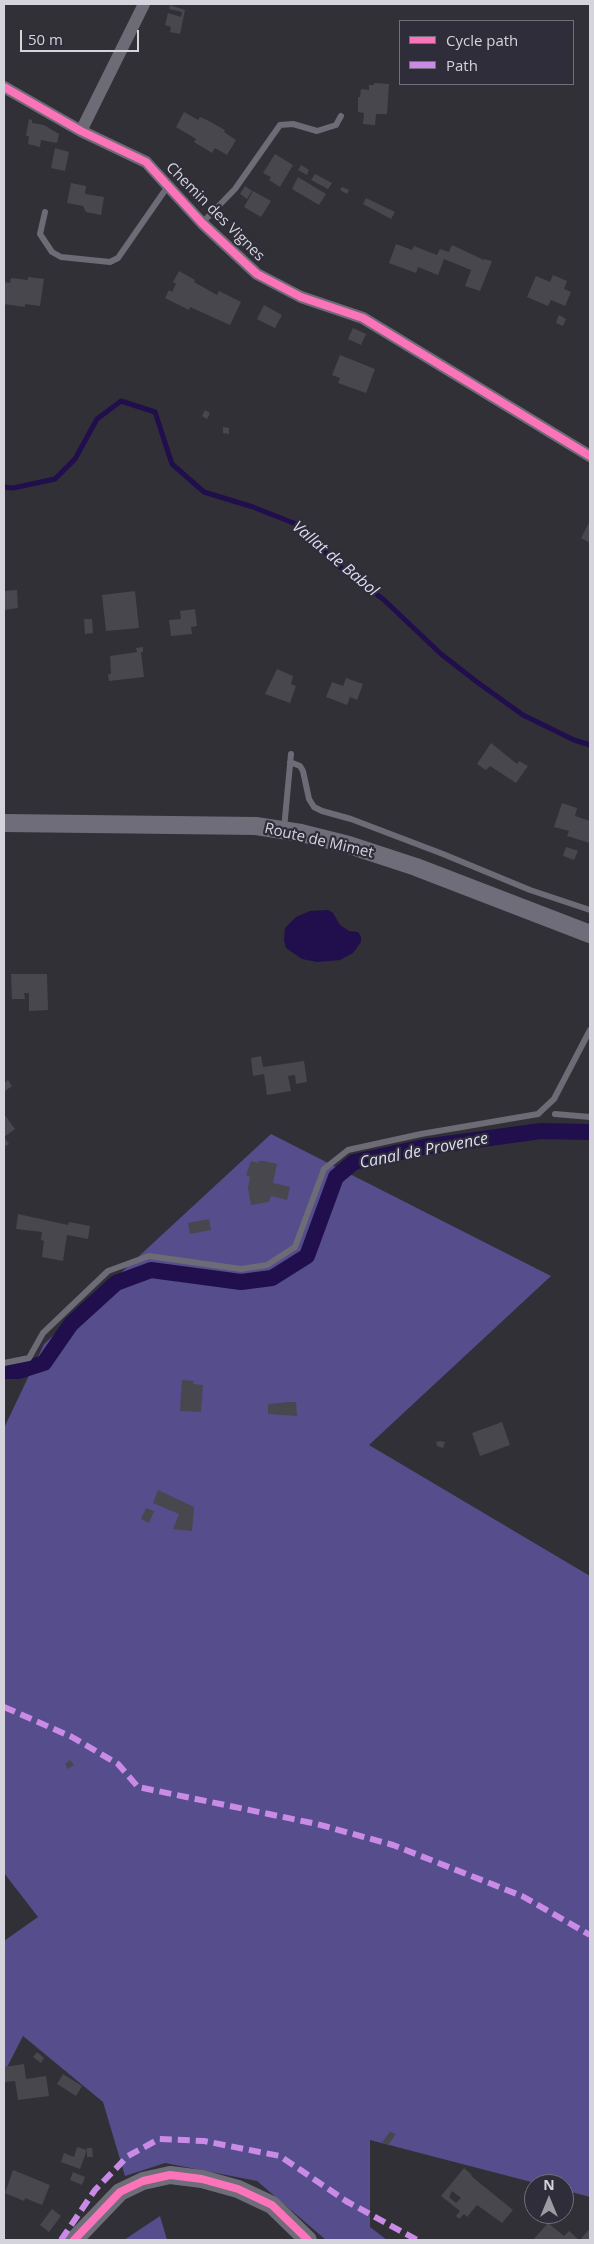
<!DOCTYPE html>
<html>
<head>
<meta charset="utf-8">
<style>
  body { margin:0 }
  #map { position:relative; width:594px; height:2244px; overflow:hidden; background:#303036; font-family:"Open Sans",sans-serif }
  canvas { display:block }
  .frame { position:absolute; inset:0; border:5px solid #d5d4dc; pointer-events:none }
  .legend { position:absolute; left:399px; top:20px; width:175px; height:65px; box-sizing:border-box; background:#2e2d39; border:1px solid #71707a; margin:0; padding:6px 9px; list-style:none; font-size:15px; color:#d5d4dc }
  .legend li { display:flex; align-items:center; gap:10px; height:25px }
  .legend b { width:25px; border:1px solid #71707a }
  .north { position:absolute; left:524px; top:2174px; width:50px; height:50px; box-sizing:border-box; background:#2e2d39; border:1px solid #71707a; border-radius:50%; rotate:0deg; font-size:14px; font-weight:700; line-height:20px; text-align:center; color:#d5d4dc }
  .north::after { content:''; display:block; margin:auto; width:18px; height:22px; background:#9b9ba2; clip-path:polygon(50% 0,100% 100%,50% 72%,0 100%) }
  .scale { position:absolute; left:20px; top:30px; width:119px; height:22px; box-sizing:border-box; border:2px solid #d5d4dc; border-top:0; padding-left:6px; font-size:15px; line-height:18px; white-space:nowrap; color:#d5d4dc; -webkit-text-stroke:4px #2e2d39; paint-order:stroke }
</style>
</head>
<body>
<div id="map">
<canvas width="594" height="2244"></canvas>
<div class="frame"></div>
<ul class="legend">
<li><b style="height:6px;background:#fb73b8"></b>Cycle path</li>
<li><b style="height:6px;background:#ca8be6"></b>Path</li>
</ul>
<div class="north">N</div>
<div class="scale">50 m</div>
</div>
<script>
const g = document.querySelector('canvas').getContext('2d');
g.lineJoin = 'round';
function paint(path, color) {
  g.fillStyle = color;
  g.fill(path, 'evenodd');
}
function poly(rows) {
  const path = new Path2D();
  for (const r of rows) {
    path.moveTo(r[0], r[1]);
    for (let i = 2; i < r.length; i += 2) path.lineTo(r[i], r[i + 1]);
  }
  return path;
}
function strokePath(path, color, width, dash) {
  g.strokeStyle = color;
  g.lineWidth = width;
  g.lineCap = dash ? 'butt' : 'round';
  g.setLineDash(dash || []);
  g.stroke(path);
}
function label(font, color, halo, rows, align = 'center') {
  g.font = font + ' "Open Sans",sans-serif';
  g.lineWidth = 4.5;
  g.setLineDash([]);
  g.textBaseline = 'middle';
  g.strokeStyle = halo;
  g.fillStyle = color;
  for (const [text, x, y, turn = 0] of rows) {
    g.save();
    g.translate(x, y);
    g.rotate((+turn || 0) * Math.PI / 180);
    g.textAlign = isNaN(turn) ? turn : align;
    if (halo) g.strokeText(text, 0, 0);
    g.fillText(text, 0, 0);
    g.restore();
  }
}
const forest = poly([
  [271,1134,551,1276,369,1445,590,1576,590,2197,564,2190,564,2184,539,2184,370,2140,370,2227,387,2240,326,2240,257,2181,165,2163,125,2176,103,2102,23,2036,4,2073,4,1941,38,1917,4,1873,4,1428,44,1344],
  [160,2216,167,2240,124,2240]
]);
const water = poly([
  [328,910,333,913,340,925,349,931,358,932,361,937,361,942,353,953,340,960,317,962,302,959,286,948,284,940,285,928,296,917,310,911]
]);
const stream = poly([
  [4,487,13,488,55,479,75,459,97,419,121,401,155,412,172,464,204,492,253,507,296,524,316,540,332,561,383,599,441,654,477,682,523,715,574,740,590,745]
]);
const canal = poly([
  [4,1371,19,1371,44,1363,71,1324,116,1283,151,1270,241,1282,272,1278,307,1256,336,1177,354,1162,424,1147,541,1131,590,1132]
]);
const building = poly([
  [170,5,185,10,180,34,170,32,171,27,165,25,168,13,181,17,182,12,169,9],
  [374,83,389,84,387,114,376,114,375,125,363,124,364,113,358,112,358,97,360,97,361,89,369,90,369,85,374,85],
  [184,112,198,120,200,117,207,120,225,130,224,132,236,140,227,155,215,148,212,153,194,142,196,139,176,127],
  [29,119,32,120,32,123,44,125,59,134,57,143,41,140,40,147,28,144,29,136,26,136],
  [55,148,69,152,65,171,51,168],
  [275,154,293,165,280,187,269,180,271,177,263,173],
  [301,165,309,170,307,175,298,170],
  [315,174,332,183,328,189,311,180],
  [298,177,326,194,319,205,292,189],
  [71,183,86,186,85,194,104,197,101,215,86,212,83,206,67,203],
  [245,186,252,191,247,199,240,194],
  [342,187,349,190,347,194,340,190],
  [253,191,271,201,261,217,244,207],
  [366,198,395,212,391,219,363,204],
  [396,244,412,250,414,246,437,255,440,249,449,252,452,245,484,260,484,259,492,261,480,291,465,286,471,270,444,259,438,275,418,267,416,273,389,263],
  [179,271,195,280,194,282,217,295,219,291,241,302,230,325,190,307,189,310,165,298,169,290,172,292,176,284,173,282],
  [553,275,567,281,564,289,571,292,565,306,551,300,548,306,527,297,536,276,550,282],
  [28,277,44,279,40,306,25,304,25,307,4,304,4,282,10,283,11,278,28,280],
  [264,305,282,315,275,328,257,319],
  [559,315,566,319,563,326,556,323],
  [353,328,366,334,361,345,348,339],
  [340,355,375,369,366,393,338,383,340,378,332,375],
  [205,410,210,413,207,419,202,416],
  [223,427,229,428,229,434,223,433],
  [590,521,590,543,581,538],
  [17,590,18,608,4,610,4,591],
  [135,591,139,628,106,631,102,595],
  [195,609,197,626,191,627,192,634,171,636,169,620,181,619,180,611],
  [84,619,92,619,93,633,85,634],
  [143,647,143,652,141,652,144,677,109,681,108,674,111,674,110,656,137,652,136,648],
  [277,669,293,676,291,684,296,686,290,703,265,694],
  [346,678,363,684,357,700,350,697,347,705,326,697,332,682,343,686],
  [491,743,517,764,519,761,528,766,516,783,490,766,486,770,477,764],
  [562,803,577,808,575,816,590,821,590,843,567,836,569,831,554,827],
  [566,847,578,851,574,860,563,856],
  [11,974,47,974,48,1010,29,1011,29,993,24,993,25,999,12,999],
  [261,1056,263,1067,304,1061,307,1082,296,1084,295,1075,288,1076,291,1091,267,1095,264,1074,253,1076,251,1058],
  [8,1080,12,1086,5,1091,4,1083],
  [4,1114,15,1129,4,1137,9,1144,4,1147],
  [251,1161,258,1163,258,1161,264,1161,277,1164,273,1183,290,1187,287,1200,271,1196,269,1202,251,1205,248,1188,250,1177,246,1175],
  [18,1214,68,1225,69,1222,90,1226,88,1239,67,1235,63,1261,42,1257,44,1241,41,1240,42,1232,16,1229],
  [209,1219,211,1230,190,1234,188,1223],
  [182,1380,194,1381,193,1384,203,1385,201,1412,180,1411],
  [290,1402,296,1402,297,1416,268,1414,268,1404],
  [502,1422,510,1445,480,1456,472,1433],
  [440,1441,445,1442,443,1448,437,1446,436,1442],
  [158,1490,194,1507,192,1531,173,1529,179,1514,153,1503],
  [146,1508,154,1511,149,1523,141,1519],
  [70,1760,74,1765,68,1769,65,1764],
  [37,2052,44,2058,41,2063,33,2057],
  [24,2064,26,2079,46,2076,49,2096,18,2100,15,2081,5,2082,4,2067],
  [63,2074,82,2086,76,2096,57,2084],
  [390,2132,396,2134,388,2145,382,2142],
  [77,2147,87,2150,80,2169,61,2162,64,2153,74,2157],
  [87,2148,92,2148,93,2157,87,2157],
  [464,2168,472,2175,471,2176,513,2210,502,2223,477,2205,467,2217,464,2214,459,2219,456,2216,460,2211,441,2196],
  [452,2191,461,2198,456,2203,449,2197],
  [13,2170,50,2185,42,2205,25,2198,24,2201,5,2193],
  [73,2172,85,2177,82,2185,70,2180],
  [52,2209,61,2216,49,2232,40,2225],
  [548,2223,564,2236,569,2231,579,2240,533,2240],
  [590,2228,590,2240,580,2240]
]);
const lane = poly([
  [45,212,40,234,52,252,61,257,110,262,118,258,168,186],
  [202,223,235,189,280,125,293,124,317,131,336,125,341,116],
  [290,762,300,766,303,771,309,799,314,807,322,811,351,819,443,854,530,890,590,910],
  [284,829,291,754],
  [555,1114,590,1117],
  [4,1363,29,1358,43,1333,108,1271,149,1256,241,1269,267,1265,295,1247,324,1169,348,1150,421,1134,538,1114,554,1099,590,1030]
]);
const street = poly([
  [4,87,81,131,146,162,202,223,257,274,301,297,363,318,590,456],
  [81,131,144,4]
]);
const secondary = poly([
  [4,823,256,826,301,833,349,845,416,867,590,934],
  [74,2240,120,2192,143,2181,170,2175,202,2179,238,2189,272,2205,308,2240]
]);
const quiet = poly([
  [4,1707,72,1737,118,1764,138,1787,317,1824,393,1845,522,1896,590,1935],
  [61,2240,95,2190,128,2156,159,2139,204,2141,280,2156,346,2201,417,2240]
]);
const cycleway = poly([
  [4,87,81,131,146,162,202,223,257,274,301,297,363,318,590,456],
  [74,2240,120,2192,143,2181,170,2175,202,2179,238,2189,272,2205,308,2240]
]);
const streetNames = [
  ["Chemin des Vignes",215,212,45],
  ["Route de Mimet",319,841,13]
];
const waterNames = [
  ["Vallat de Babol",335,559,40],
  ["Canal de Provence",424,1151,-11]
];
paint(forest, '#564d8c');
paint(water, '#210e4c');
strokePath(stream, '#210e4c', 5);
strokePath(canal, '#210e4c', 16);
paint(building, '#47474d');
strokePath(lane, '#6c6b76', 6);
strokePath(street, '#6c6b76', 12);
strokePath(secondary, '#6e6d79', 18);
strokePath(quiet, '#ca8be6', 6, [12, 6]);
strokePath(cycleway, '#fb73b8', 8);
label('15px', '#d5d4dc', '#2e2d39', streetNames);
label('italic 16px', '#dfdef3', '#2e2d39', waterNames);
</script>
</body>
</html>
